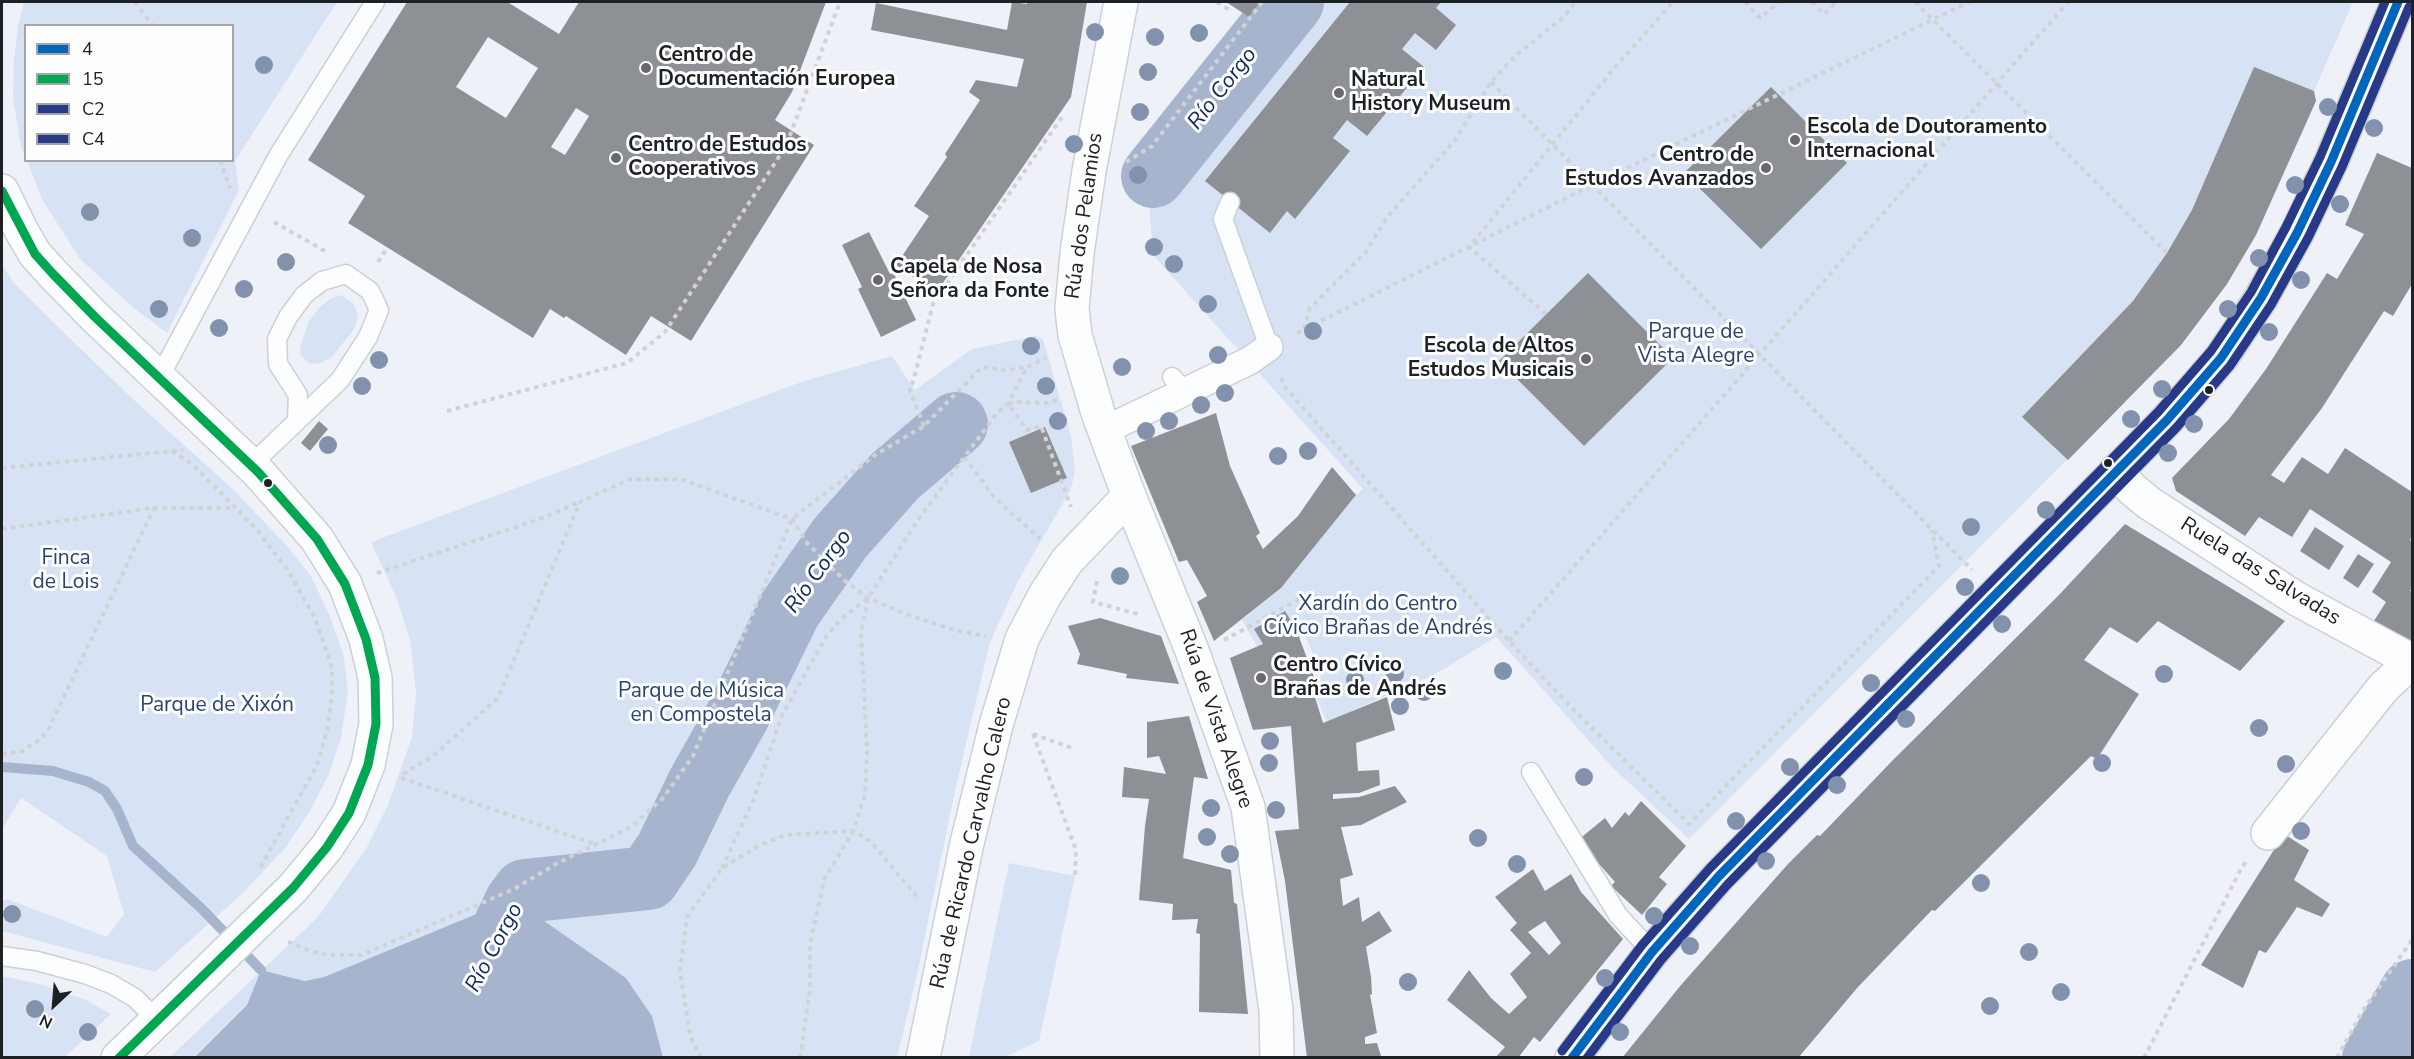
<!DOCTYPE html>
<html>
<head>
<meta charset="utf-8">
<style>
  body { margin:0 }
  #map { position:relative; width:2414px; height:1059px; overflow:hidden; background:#eef2f8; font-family:"Nunito Sans",sans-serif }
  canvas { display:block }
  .frame { position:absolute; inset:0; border:3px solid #1d2025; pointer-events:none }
  .legend { position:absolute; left:24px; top:24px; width:210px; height:138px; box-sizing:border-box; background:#fefefe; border:2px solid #a4a5a7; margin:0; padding:8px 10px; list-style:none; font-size:18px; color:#1d2025 }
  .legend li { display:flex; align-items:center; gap:12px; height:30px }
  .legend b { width:30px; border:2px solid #a4a5a7 }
  .north { position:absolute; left:24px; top:975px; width:60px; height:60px; -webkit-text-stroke:4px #fefefe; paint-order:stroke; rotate:206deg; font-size:16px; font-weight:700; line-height:24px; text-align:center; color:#1d2025 }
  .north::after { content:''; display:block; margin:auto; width:21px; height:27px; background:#1d2025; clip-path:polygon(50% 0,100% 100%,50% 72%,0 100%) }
</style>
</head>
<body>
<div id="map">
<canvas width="2414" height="1059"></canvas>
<div class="frame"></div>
<ul class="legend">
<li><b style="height:8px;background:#0065bd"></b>4</li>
<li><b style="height:8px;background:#00a651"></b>15</li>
<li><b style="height:8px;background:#283a87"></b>C2</li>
<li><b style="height:8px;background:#283a87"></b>C4</li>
</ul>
<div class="north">N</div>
</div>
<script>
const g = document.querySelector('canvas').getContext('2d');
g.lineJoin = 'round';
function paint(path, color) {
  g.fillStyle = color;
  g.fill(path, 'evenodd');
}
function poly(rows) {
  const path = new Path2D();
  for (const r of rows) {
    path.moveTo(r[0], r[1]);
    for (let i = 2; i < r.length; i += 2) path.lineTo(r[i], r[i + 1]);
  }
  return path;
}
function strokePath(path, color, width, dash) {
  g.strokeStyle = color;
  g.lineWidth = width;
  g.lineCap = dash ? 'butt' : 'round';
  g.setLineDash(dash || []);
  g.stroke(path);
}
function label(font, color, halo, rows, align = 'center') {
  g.font = font + ' "Nunito Sans",sans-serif';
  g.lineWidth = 6;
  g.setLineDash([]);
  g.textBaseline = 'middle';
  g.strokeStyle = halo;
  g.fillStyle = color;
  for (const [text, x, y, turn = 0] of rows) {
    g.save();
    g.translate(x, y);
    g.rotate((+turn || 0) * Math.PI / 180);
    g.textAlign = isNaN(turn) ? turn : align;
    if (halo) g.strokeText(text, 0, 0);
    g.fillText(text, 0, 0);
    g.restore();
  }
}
const green = poly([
  [24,2,337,2,235,161,239,190,167,333,135,309,80,259,43,201,27,161,232,160,232,26,26,26,25,157,21,147,13,98,14,59,18,26],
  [1308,2,2353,2,2314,91,2316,101,2256,235,2227,284,2181,345,1689,839,1613,768,1496,637,1434,675,1356,709,1328,724,1309,681,1322,675,1301,626,1258,648,1242,620,1281,588,1356,495,1363,489,1153,255,1149,203],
  [2,265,14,283,57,326,134,400,234,490,287,546,311,576,329,614,343,653,348,692,341,738,329,774,310,811,285,848,244,892,155,972,2,931,2,901,7,899,107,937,124,914,107,856,21,798,2,829],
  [341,295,353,303,358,314,355,328,331,358,319,364,309,363,301,356,300,347,309,321,319,308,331,298],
  [1036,336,1043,339,1071,436,1075,471,1071,489,1018,581,990,642,955,791,917,975,897,1057,663,1057,652,1016,626,978,530,911,516,903,503,903,324,977,305,981,261,970,247,1005,195,1057,169,1058,318,917,367,847,388,805,412,737,416,692,410,640,397,599,371,542,804,381,892,356,915,390,972,349],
  [1009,863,1075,876,1039,1041,1005,1057,969,1057],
  [2,976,43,985,86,1000,111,1014,65,1057,2,1057]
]);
const water = poly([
  [503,903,516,903,530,911,626,978,652,1016,663,1057,195,1057,247,1005,261,970,305,981,324,977]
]);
const stream = poly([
  [2,767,53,771,89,782,105,791,117,809,133,846,201,908,261,970]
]);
const river = poly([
  [1153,176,1292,2],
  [479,982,516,903,525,891,648,878,667,850,700,782,738,715,790,609,840,538,895,476,956,424],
  [2374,1058,2412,991]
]);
const building = poly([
  [407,2,510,2,509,3,559,34,579,2,826,2,792,92,775,120,814,145,691,341,651,316,626,355,566,316,564,318,550,309,533,338,348,223,365,196,308,160],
  [488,37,538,68,506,118,456,87],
  [576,108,589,116,565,155,551,147],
  [1012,2,1027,4,1027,2,1087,2,1071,97,936,293,896,265,929,216,914,206,947,157,945,154,980,100,969,92,976,80,1017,87,1024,59,871,30,876,3,1007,30],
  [1226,2,1260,2,1249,17],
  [1350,2,1441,2,1436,8,1456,25,1436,50,1415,33,1402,49,1424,67,1367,136,1347,120,1333,138,1350,151,1295,219,1287,211,1270,233,1205,181],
  [2254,67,2314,91,2316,101,2256,235,2227,284,2181,345,2068,460,2022,417,2133,301,2167,253,2192,210],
  [1771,87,1847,163,1761,249,1684,173],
  [2377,153,2412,168,2412,284,2393,316,2384,311,2322,408,2271,475,2284,483,2302,457,2328,474,2345,448,2412,492,2412,535,2410,540,2412,542,2412,587,2410,591,2412,592,2412,643,2372,624,2386,602,2372,592,2391,562,2310,509,2292,537,2259,517,2245,536,2176,491,2172,478,2229,419,2266,369,2327,273,2337,279,2364,234,2345,225],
  [869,232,890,274,893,272,916,320,881,337,858,289,862,287,842,245],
  [1588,273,1673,358,1584,446,1499,361],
  [1216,413,1230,466,1260,533,1256,536,1263,549,1298,516,1332,467,1356,495,1281,588,1214,641,1197,602,1207,596,1187,560,1179,562,1131,446],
  [319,421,328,429,310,451,301,443],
  [1045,427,1067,478,1031,493,1009,442],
  [2125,524,2285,621,2240,671,2158,621,2137,643,2110,627,2084,660,2139,694,2097,759,2091,756,1935,911,1932,910,1858,987,1798,1058,1622,1058,1681,985,1788,864,1817,835,1820,836,1892,761,2058,596],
  [2315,527,2344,546,2329,570,2300,551],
  [2358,554,2374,564,2358,588,2343,578],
  [1285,611,1296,629,1314,677,1309,678,1323,723,1387,697,1395,730,1356,743,1358,771,1379,770,1380,785,1359,793,1333,794,1333,799,1359,797,1395,786,1407,802,1361,825,1341,827,1353,875,1340,879,1343,906,1359,897,1362,922,1379,911,1392,931,1366,947,1371,977,1372,994,1370,995,1377,1033,1365,1037,1365,1044,1377,1043,1381,1056,1376,1058,1307,1058,1285,881,1275,831,1299,829,1291,726,1253,730,1230,658,1263,644,1254,629],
  [1100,618,1161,636,1179,684,1126,678,1127,674,1077,664,1080,654,1068,626],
  [1189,716,1208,779,1194,777,1183,858,1231,870,1234,903,1237,904,1248,1014,1199,1012,1200,934,1196,933,1198,919,1172,920,1173,904,1139,900,1145,826,1149,799,1122,797,1124,767,1166,774,1159,756,1147,758,1147,722],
  [1641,801,1686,846,1659,877,1667,884,1642,915,1611,886,1615,882,1578,840,1605,818,1612,828,1625,812,1629,816],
  [2284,834,2309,850,2294,880,2330,904,2322,917,2297,907,2266,953,2259,950,2243,988,2201,965],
  [1533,869,1545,891,1571,874,1581,892,1623,939,1540,1042,1534,1037,1518,1058,1495,1058,1505,1047,1447,1000,1469,970,1491,998,1509,1014,1527,997,1510,974,1531,953,1510,930,1517,923,1495,897],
  [1545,921,1561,943,1549,955,1528,932]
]);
const path = poly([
  [135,2,153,26],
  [1217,2,1231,11],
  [1745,2,1760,18,1779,2],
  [1812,2,1824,14,1836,2],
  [1915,2,2167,253],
  [1491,82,1972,570],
  [220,160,230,188],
  [1126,162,1152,146,1262,2],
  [274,222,325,251],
  [378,262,387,248],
  [1546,314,1469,247,1612,71,1673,2],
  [1304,329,1310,308,1365,253,1388,216,1456,139,1491,82,1514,57,1566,15,1575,2],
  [1297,333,1592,185,1969,2],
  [1281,378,1284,386,1509,641,1570,706,1689,824,1939,566,1932,530],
  [1057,400,1046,403,1018,402,1008,404,1027,430,1041,426,1071,507],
  [447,411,627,363,665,332,786,146,840,2],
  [924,426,909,388,913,382,933,304,1062,117],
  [172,451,192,464,236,508,257,530,287,569,315,618,332,668,332,694,327,731,317,765,260,868],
  [965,457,993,496,1040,539],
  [2,468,183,450],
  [2,529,154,508,235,508],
  [377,573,543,518,579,502],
  [1097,581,1093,602,1138,614],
  [1224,640,1303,597,1321,595],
  [1509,641,2068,2],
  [1033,734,1076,850,1075,876],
  [1033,734,1072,748],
  [2,754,22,751,38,741,48,730,154,508],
  [403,774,433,756,498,698,580,502,630,479,680,479,792,519,807,543,844,580,868,598,906,614,954,630,986,636],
  [401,778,595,844],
  [722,868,753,801,782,715,827,635,842,618,868,598,920,517,997,413,1008,404,1027,367,1046,358],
  [288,942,310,951,328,955,362,955,514,889,558,863,631,827,663,798,693,756,792,519,875,455,924,426,982,367,1008,370,1027,367],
  [701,1058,690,1035,680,970,687,917,722,868,758,846,785,835,853,831,870,841,919,899],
  [800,1058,810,989,810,944,824,880,853,831,865,795,867,751,861,633,868,599],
  [2144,1058,2242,867,2248,859],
  [2337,1058,2362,1012,2412,940]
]);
const service = poly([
  [1230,202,1223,219,1269,347],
  [1172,377,1185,392],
  [159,378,278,156,375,2],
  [251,465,340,380,368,337,379,310,370,291,346,274,322,281,304,295,288,317,277,339,278,364,298,395,297,419],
  [1531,772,1618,915,1652,952],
  [2,956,37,961,85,974,111,984,135,998,157,1020]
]);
const pedestrian = poly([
  [1105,430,1249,361,1269,347]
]);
const minor = poly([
  [1121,2,1089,171,1077,253,1072,309,1075,335,1098,413,1129,496,1191,648,1248,807,1276,1010,1277,1058],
  [2,191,21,230,35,254,53,274,95,317,258,472,317,539,345,584,366,639,375,678,376,724,368,765,349,813,327,847,293,888,118,1058],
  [2116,471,2132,489,2149,503,2297,599,2412,661],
  [2268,833,2383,688,2412,661],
  [923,1058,967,843,996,725,1022,639,1045,595,1067,561,1129,496]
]);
const secondary = poly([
  [1572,1058,1652,952,1719,876,2167,420,2221,358,2261,298,2297,233,2331,162,2398,2]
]);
const bus1 = poly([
  [1572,1058,1652,952,1719,876,2167,420,2221,358,2261,298,2297,233,2331,162,2398,2]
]);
const bus2 = poly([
  [2,191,35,254,53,274,95,317,258,472,317,539,345,584,366,639,375,678,376,724,368,765,349,813,327,847,293,888,119,1058]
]);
const bus3 = poly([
  [1587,1058,1661,960,1728,884,2176,428,2230,366,2271,305,2308,238,2342,167,2409,7]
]);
const bus4 = poly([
  [1562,1051,1642,945,1710,868,2158,412,2211,351,2251,292,2286,227,2320,157,2385,2]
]);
const trees = [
  [1095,32],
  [1199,33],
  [1155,37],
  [264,65],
  [1148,72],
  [2328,107],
  [1140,112],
  [2374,128],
  [1074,144],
  [1138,175],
  [2295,185],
  [2340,204],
  [90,212],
  [192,238],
  [1154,247],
  [2259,258],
  [286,262],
  [1174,264],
  [2301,280],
  [244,289],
  [1208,304],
  [159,309],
  [2228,309],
  [219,328],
  [1313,331],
  [2269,332],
  [1031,346],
  [1218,355],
  [379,360],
  [1122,367],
  [362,386],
  [1046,386],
  [2162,389],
  [1225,393],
  [1201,405],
  [2131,419],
  [1058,421],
  [1169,421],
  [2194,424],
  [1146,431],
  [328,445],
  [1308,451],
  [2168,453],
  [1278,456],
  [2046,510],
  [1971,527],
  [1120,576],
  [1965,587],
  [2002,624],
  [1503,671],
  [1395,674],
  [2164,674],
  [1355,680],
  [1871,683],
  [1424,692],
  [1400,706],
  [1906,719],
  [2259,728],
  [1270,741],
  [1269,763],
  [2102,763],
  [2286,764],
  [1790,767],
  [1584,777],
  [1837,785],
  [1211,808],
  [1276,810],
  [1736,821],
  [2301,831],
  [1207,837],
  [1478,838],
  [1230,854],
  [1766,861],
  [1517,864],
  [1981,883],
  [12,914],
  [1654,916],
  [1690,946],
  [2029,952],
  [1605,978],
  [1408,982],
  [2061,992],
  [1990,1006],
  [35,1009],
  [88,1032],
  [1620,1032]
];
const markers = [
  [646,68,6,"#666a6f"],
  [1339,93,6,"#666a6f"],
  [1795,140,6,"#666a6f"],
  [616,158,6,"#666a6f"],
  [1766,168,6,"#666a6f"],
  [878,280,6,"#666a6f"],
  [1586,359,6,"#666a6f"],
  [2209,390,5,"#1d2025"],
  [2108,463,5,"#1d2025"],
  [268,483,5,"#1d2025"],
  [1261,678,6,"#666a6f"]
];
const poiNames = [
  ["Centro de",658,56],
  ["Documentación Europea",658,80],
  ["Natural",1351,81],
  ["History Museum",1351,105],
  ["Escola de Doutoramento",1807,128],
  ["Internacional",1807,152],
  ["Centro de Estudos",628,146],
  ["Cooperativos",628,170],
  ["Centro de",1754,156,"right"],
  ["Estudos Avanzados",1754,180,"right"],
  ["Capela de Nosa",890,268],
  ["Señora da Fonte",890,292],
  ["Escola de Altos",1574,347,"right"],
  ["Estudos Musicais",1574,371,"right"],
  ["Centro Cívico",1273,666],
  ["Brañas de Andrés",1273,690]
];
const streetNames = [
  ["Rúa dos Pelamios",1085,216,-82],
  ["Ruela das Salvadas",2260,572,32],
  ["Rúa de Vista Alegre",1215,719,71],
  ["Rúa de Ricardo Carvalho Calero",972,843,-77]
];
const parkNames = [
  ["Parque de",1696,333],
  ["Vista Alegre",1696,357],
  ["Finca",66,559],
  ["de Lois",66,583],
  ["Xardín do Centro",1378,605],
  ["Cívico Brañas de Andrés",1378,629],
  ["Parque de Música",701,692],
  ["en Compostela",701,716],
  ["Parque de Xixón",217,706]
];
const waterNames = [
  ["Río Corgo",1223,89,-52],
  ["Río Corgo",819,572,-54],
  ["Río Corgo",495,948,-62]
];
paint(green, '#d7e3f5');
paint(water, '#a6b5cd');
strokePath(stream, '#a6b5cd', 10);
strokePath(river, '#a6b5cd', 64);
paint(building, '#8d9095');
strokePath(service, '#ccd0d5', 21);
strokePath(pedestrian, '#ccd0d5', 30);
strokePath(minor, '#ccd0d5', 36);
strokePath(secondary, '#ccd0d5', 36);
strokePath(path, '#d1d2d4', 4, [4.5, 4.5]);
strokePath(service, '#fcfdfe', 18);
strokePath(pedestrian, '#fcfdfe', 27);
strokePath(minor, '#fcfdfe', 33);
strokePath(secondary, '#fcfdfe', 33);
strokePath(bus1, '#0065bd', 9);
strokePath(bus2, '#00a651', 9);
strokePath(bus3, '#283a87', 9);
strokePath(bus4, '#283a87', 9);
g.fillStyle = '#8292ad';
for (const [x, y] of trees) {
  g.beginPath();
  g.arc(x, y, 9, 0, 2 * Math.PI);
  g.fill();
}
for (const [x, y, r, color] of markers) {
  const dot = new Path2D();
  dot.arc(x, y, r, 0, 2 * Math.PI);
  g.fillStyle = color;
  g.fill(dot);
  strokePath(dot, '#fefefe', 2);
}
label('bold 21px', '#1d2025', '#fefefe', poiNames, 'left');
label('21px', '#1d2025', '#fefefe', streetNames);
label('21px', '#294470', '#fefefe', parkNames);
label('italic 22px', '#122b55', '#fefefe', waterNames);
</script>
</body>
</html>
